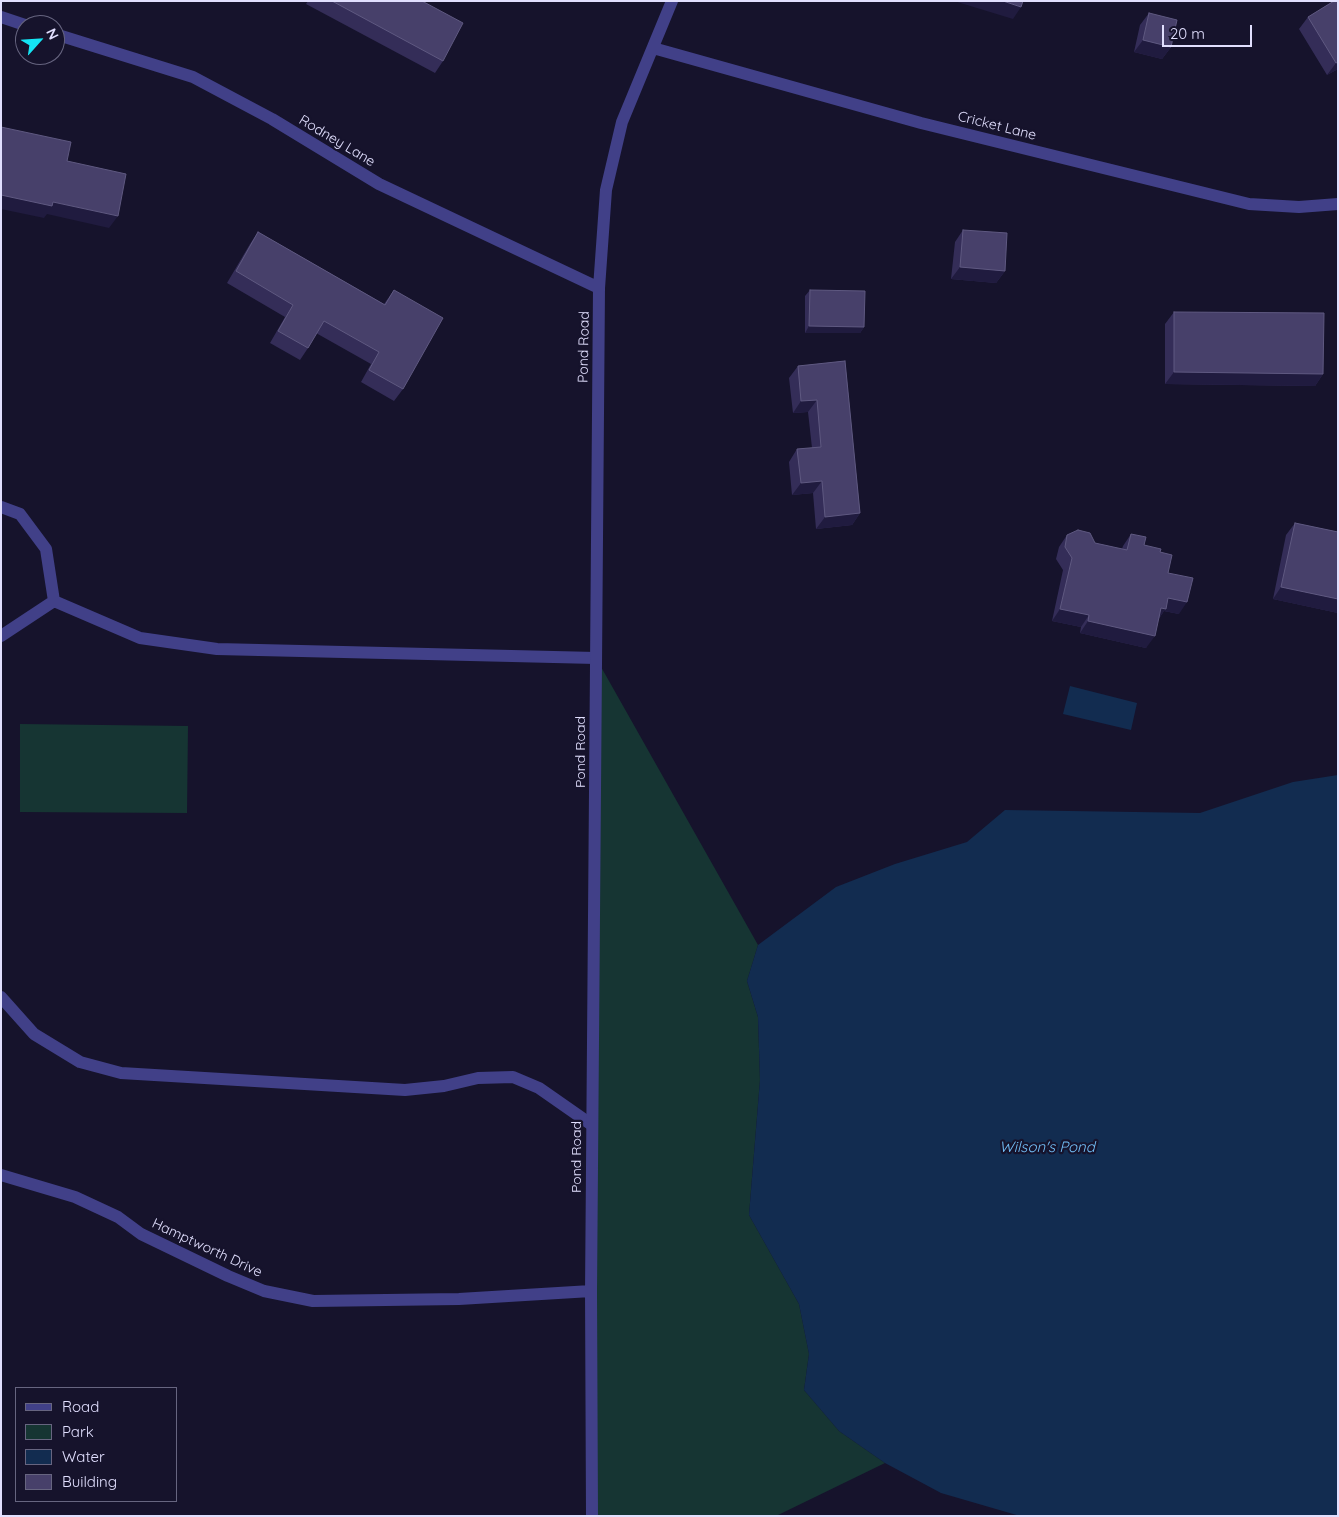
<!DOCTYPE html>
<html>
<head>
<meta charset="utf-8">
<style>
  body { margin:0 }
  #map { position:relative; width:1339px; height:1517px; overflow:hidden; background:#16132c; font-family:Quicksand,sans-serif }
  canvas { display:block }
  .frame { position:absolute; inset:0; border:2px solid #e1dffe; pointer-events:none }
  .legend { position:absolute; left:15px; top:1387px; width:162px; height:115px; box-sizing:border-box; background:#16132c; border:1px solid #676580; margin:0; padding:6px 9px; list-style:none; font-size:15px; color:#e1dffe }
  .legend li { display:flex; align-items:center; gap:10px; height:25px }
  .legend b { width:25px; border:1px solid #676580 }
  .north { position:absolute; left:15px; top:15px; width:50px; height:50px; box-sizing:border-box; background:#16132c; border:1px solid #676580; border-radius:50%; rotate:64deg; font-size:14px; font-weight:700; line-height:20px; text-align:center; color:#e1dffe }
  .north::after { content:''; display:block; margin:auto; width:18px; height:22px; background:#14e5f4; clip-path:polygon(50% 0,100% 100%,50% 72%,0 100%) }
  .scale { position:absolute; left:1162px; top:25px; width:90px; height:22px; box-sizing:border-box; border:2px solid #e1dffe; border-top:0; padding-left:6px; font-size:15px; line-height:18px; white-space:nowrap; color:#e1dffe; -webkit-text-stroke:4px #16132c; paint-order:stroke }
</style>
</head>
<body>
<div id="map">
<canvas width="1339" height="1517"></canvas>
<div class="frame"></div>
<ul class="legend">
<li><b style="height:6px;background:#414088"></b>Road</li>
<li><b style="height:14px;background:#163533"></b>Park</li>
<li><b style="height:14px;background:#122c50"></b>Water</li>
<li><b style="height:14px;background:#47406a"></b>Building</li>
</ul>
<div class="north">N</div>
<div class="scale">20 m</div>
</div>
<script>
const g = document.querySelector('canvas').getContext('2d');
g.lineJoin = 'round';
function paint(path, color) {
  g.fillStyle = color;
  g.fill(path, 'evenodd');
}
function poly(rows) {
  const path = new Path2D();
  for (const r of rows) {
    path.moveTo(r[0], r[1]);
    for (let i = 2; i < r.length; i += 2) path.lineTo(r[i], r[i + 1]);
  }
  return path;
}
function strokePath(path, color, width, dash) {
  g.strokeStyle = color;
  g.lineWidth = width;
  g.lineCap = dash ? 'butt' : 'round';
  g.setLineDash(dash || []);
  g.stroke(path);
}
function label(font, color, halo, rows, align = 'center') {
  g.font = font + ' Quicksand,sans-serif';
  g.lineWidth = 4.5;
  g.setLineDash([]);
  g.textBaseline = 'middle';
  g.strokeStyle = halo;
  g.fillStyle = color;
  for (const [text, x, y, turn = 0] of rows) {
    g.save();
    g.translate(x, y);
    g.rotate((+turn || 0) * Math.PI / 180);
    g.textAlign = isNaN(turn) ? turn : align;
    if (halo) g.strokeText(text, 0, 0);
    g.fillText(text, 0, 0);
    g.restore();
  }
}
const green = poly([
  [596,658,758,945,747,981,758,1017,760,1080,749,1215,799,1304,809,1354,804,1390,839,1431,885,1463,776,1516,592,1516],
  [20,724,188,726,187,813,20,812]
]);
const water = poly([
  [1070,686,1137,703,1131,730,1063,714],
  [1338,775,1338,1516,1020,1516,941,1493,885,1463,839,1431,804,1390,809,1354,799,1304,749,1215,760,1080,758,1017,747,981,758,945,836,887,895,864,967,842,1005,810,1200,813,1293,782]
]);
const lane = poly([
  [1,507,20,514,46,549,54,601],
  [54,601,140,638,217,649,596,658],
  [1,636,54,601],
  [1,997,34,1034,80,1062,121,1073,405,1090,444,1086,478,1078,513,1077,539,1088,592,1125]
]);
const street = poly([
  [1,17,25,25],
  [55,34,193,77,272,119,379,184,599,288],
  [653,48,921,123,1249,204,1299,207,1338,204],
  [1,1175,75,1197,118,1217,141,1234,228,1276,264,1291,313,1301,459,1299,591,1291],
  [592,1516,591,1291,599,288,606,190,622,122,672,1]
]);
const wall = poly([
  [308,1,422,1,443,61,435,73,306,4],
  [1334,1,1338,69,1327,75,1299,29,1308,17],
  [1149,13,1171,47,1162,59,1134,52,1140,25],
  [963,230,1005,271,996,283,951,279,955,242],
  [258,232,384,304,394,290,403,389,394,401,361,382,371,364,316,333,308,348,300,360,270,343,285,317,227,283,250,244],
  [810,290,864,327,860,333,805,333,805,296],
  [1174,312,1323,374,1315,386,1165,384,1165,324],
  [845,361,860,513,852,525,816,529,813,493,792,495,789,462,797,449,812,448,808,412,793,413,789,378,798,366],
  [1295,523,1338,532,1338,613,1273,599,1286,535],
  [1131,534,1144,545,1160,552,1168,573,1179,614,1164,611,1158,620,1146,648,1080,633,1081,627,1052,621,1063,570,1056,559,1059,547,1067,535,1095,543,1122,549,1123,546]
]);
const shadedWall = poly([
  [954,1,1003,1,1021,7,1013,19],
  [1143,40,1171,47,1162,59,1134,52],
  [1338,62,1338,69,1327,75,1336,63],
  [1,195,53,202,118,216,109,228,47,214,44,218,1,209],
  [960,267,1005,271,996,283,951,279],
  [809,326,864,327,860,333,805,333],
  [1174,372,1323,374,1315,386,1165,384],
  [817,400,808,412,793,413,801,401],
  [822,481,813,493,792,495,801,483],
  [860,513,852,525,816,529,825,517],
  [1281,587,1338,599,1338,613,1273,599],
  [1168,598,1187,602,1179,614,1164,611,1157,621,1152,620],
  [1060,609,1089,615,1081,627,1052,621],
  [1088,621,1155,636,1146,648,1080,633]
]);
const building = poly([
  [332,1,422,1,463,23,443,61,332,1],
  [1003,1,1023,1,1021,7,1003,1],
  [1334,1,1338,1,1338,62,1336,63,1308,17,1334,1],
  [1149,13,1177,20,1171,47,1143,40,1149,13],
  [1,127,71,142,67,161,126,174,118,216,53,202,52,206,1,195,1,127],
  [963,230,1007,233,1005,271,960,267,963,230],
  [258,232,385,305,394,290,443,318,403,389,369,370,379,352,324,321,308,348,278,331,293,305,236,271,258,232],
  [810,290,865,291,864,327,809,326,810,290],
  [1174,312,1324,313,1323,374,1174,372,1174,312],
  [845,361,860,513,825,517,822,481,801,483,797,449,821,447,817,400,801,401,798,366,845,361],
  [1295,523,1338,532,1338,599,1281,587,1295,523],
  [1078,530,1090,533,1095,543,1127,550,1131,534,1146,537,1144,545,1161,549,1160,552,1172,555,1168,573,1193,578,1187,602,1168,598,1166,609,1161,608,1155,636,1088,621,1089,615,1060,609,1072,558,1065,547,1067,535,1078,530]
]);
const streetNames = [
  ["Cricket Lane",997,126,14],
  ["Rodney Lane",337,141,31],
  ["Pond Road",584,347,-89],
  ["Pond Road",581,752,-90],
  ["Pond Road",577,1157,-90],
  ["Hamptworth Drive",207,1248,25]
];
const waterNames = [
  ["Wilson's Pond",1047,1147]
];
paint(green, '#163533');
paint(water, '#122c50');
strokePath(lane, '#414088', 12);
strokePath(street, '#414088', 12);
paint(wall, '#342d58');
paint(shadedWall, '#201b3f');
paint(building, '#47406a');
strokePath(building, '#5f5981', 1);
label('14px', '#e1dffe', '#16132c', streetNames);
label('italic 15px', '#72bff8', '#16132c', waterNames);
</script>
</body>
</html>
